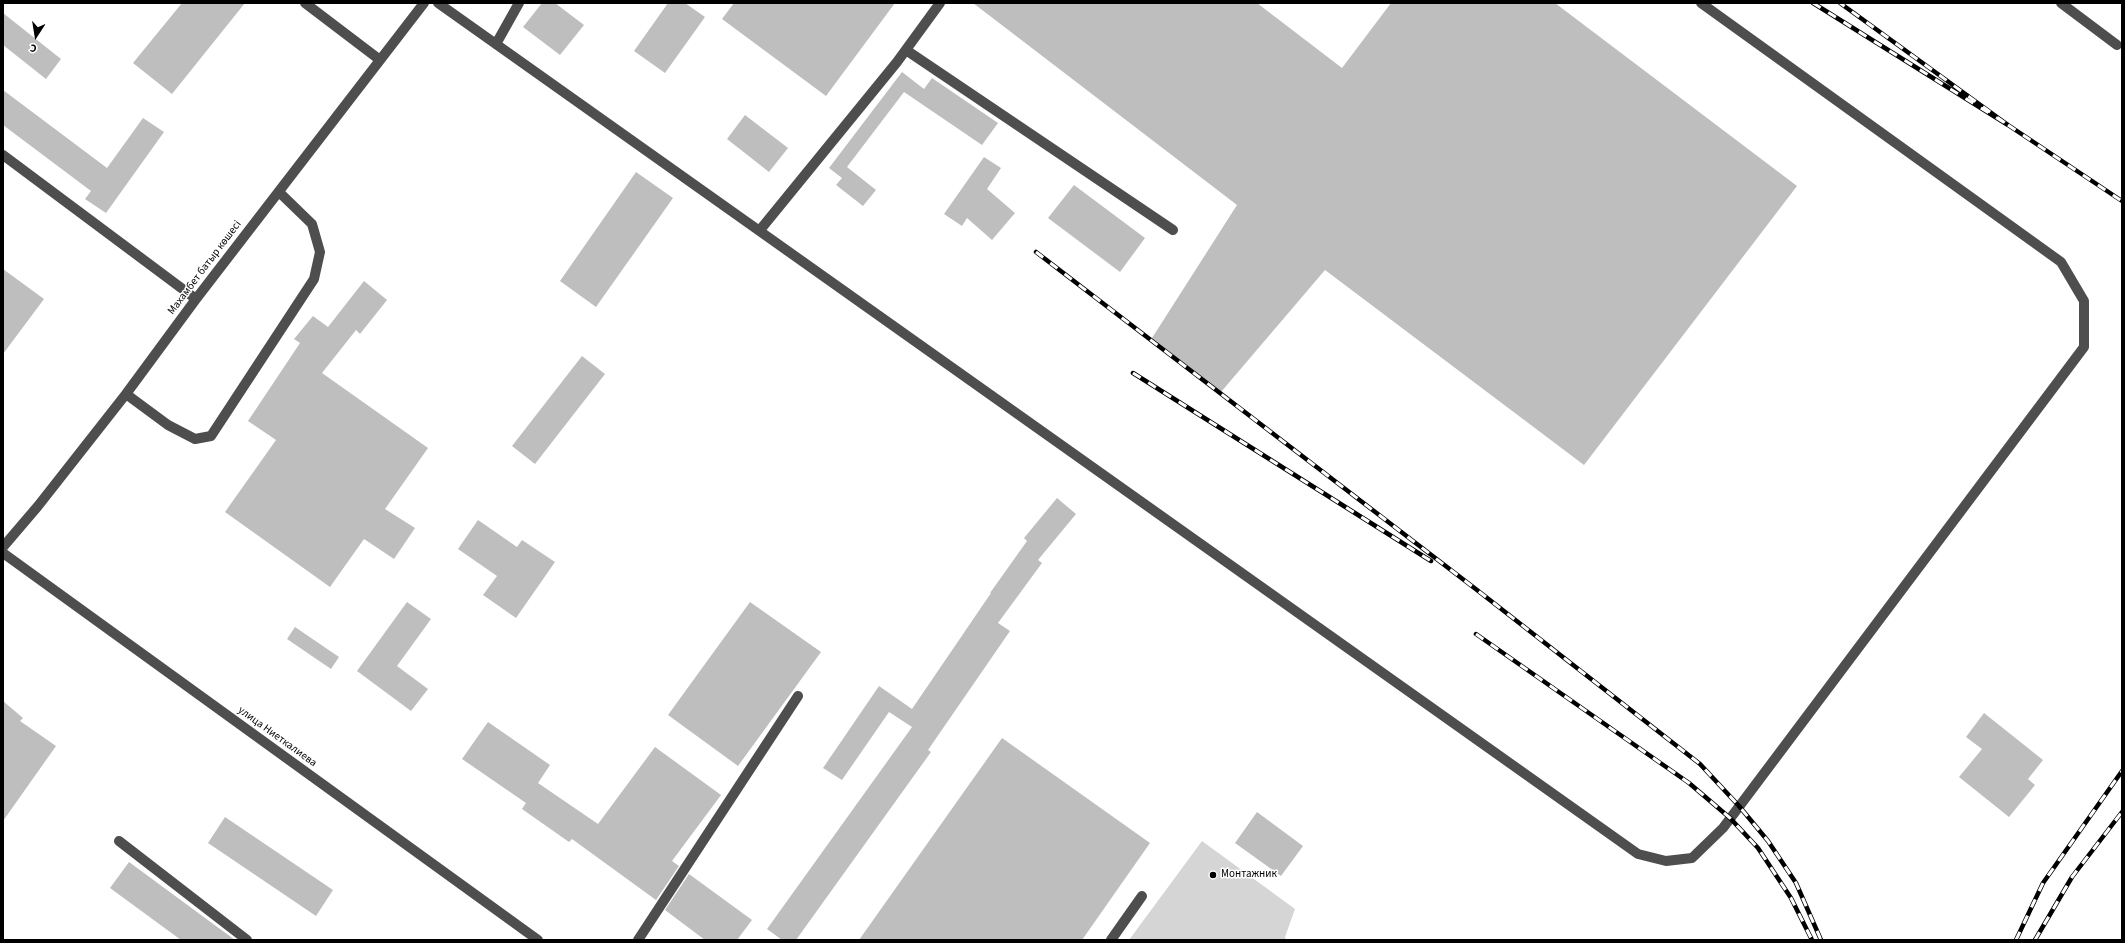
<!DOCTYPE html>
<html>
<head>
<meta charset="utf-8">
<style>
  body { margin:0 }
  #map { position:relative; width:2125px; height:943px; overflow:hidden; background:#fff; font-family:"Source Sans 3",sans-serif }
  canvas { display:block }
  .frame { position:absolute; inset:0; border:4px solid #000; pointer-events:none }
  .north { position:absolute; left:16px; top:16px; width:40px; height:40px; -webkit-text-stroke:3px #fff; paint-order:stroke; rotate:192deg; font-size:11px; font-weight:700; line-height:16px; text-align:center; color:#000 }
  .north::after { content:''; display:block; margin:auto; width:14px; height:18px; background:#000; clip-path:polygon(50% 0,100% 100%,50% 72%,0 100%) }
</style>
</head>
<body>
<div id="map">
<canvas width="2125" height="943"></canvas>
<div class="frame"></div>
<div class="north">С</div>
</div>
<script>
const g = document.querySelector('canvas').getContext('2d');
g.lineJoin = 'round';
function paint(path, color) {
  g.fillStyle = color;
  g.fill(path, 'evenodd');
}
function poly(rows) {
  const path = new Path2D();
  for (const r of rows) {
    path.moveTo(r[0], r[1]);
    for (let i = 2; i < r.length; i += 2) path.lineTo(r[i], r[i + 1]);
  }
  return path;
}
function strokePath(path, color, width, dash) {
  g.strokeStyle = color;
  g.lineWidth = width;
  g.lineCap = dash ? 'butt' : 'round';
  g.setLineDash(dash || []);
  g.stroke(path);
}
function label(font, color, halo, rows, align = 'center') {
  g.font = font + ' "Source Sans 3",sans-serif';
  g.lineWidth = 3;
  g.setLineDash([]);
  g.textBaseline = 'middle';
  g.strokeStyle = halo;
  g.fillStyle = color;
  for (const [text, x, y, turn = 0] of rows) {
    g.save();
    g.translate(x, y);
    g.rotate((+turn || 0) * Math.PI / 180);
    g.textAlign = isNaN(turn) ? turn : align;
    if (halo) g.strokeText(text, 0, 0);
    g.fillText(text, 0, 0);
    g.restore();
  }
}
const green = poly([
  [1202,841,1295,909,1285,937,1286,940,1129,940]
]);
const building = poly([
  [182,3,245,3,172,94,133,63],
  [542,3,555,3,584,25,560,55,523,27],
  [668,3,685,3,705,17,665,73,634,51],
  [734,3,895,3,826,96,722,19],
  [973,3,1257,3,1342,68,1391,3,1555,3,1797,186,1584,465,1325,270,1221,392,1152,338,1237,205],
  [3,13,61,59,46,79,3,45],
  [902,72,924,89,932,78,998,123,982,145,904,92,847,167,876,190,863,206,836,185,842,178,829,168],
  [3,90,107,168,143,118,164,132,106,213,85,199,91,191,3,125],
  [745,115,788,148,769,172,727,139],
  [984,157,1001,168,987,189,1015,213,992,240,967,218,962,226,944,214],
  [636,172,673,198,596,307,560,281],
  [1074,185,1145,238,1120,272,1048,218],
  [3,269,44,299,3,354],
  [364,281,387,300,360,334,356,330,322,373,428,448,385,509,415,528,394,559,364,539,330,587,225,512,276,440,248,421,300,343,294,339,313,316,328,327],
  [582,356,605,374,535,464,512,446],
  [1057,498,1076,514,1038,560,1042,563,998,623,1010,631,928,750,931,752,796,940,782,940,767,929,912,727,889,712,842,780,823,768,879,686,912,709,991,593,990,593,1027,541,1024,538],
  [478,520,517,547,522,540,555,562,516,618,483,595,497,576,458,549],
  [407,602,431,619,397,666,428,689,411,711,357,671],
  [750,602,821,652,738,766,668,715],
  [295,627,339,657,331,669,287,639],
  [3,701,23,718,20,721,56,746,3,821],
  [1984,713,2043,760,2028,779,2035,785,2009,817,1959,777,1982,749,1966,737],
  [488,722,550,765,538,783,598,824,655,747,721,795,672,861,679,866,656,900,572,839,569,842,522,809,526,803,462,759],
  [1002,738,1150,843,1082,940,859,940],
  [1257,812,1303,846,1281,876,1235,843],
  [225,817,333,890,316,916,208,843],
  [129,862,235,940,181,940,110,888],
  [689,874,752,920,737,940,705,940,665,910]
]);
const minor = poly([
  [305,3,380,60],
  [438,3,1638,854,1666,861,1692,858,1723,828,2084,347,2084,301,2061,262,1701,3],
  [2061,3,2117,45],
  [496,44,519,3],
  [906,50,1173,230],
  [3,155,196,299],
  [760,230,897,62,940,3],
  [126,394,168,425,195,439,211,436,314,279,320,252,312,224,279,192],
  [3,547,38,506,126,394,196,299,424,3],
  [3,553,538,940],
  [119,841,247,940],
  [638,940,798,696],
  [1111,940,1142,896]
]);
const rail = poly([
  [1813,3,2008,125,1840,3],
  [2008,125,2122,201],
  [1036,252,1477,590,1700,764,1739,806,1768,841,1796,883,1821,940],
  [1133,373,1431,561],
  [1476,634,1689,783,1730,818,1758,848,1791,898,1812,940],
  [2016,940,2043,883,2122,771],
  [2035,940,2072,877,2122,812]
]);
const markers = [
  [1213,875,4,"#000"]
];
const streetNames = [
  ["Махамбет батыр көшесі",205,268,-53],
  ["улица Ниеткалиева",277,737,36]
];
const poiNames = [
  ["Монтажник",1221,875]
];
paint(green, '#d5d5d5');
paint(building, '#bebebe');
strokePath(minor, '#4e4e4e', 10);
strokePath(rail, '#000', 4.5);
strokePath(rail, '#fff', 3, [9]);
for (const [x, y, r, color] of markers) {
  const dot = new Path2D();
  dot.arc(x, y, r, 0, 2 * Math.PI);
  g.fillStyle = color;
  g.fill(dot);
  strokePath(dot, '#fff', 1.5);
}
label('11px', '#000', '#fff', streetNames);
label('11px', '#000', '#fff', poiNames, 'left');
</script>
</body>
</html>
